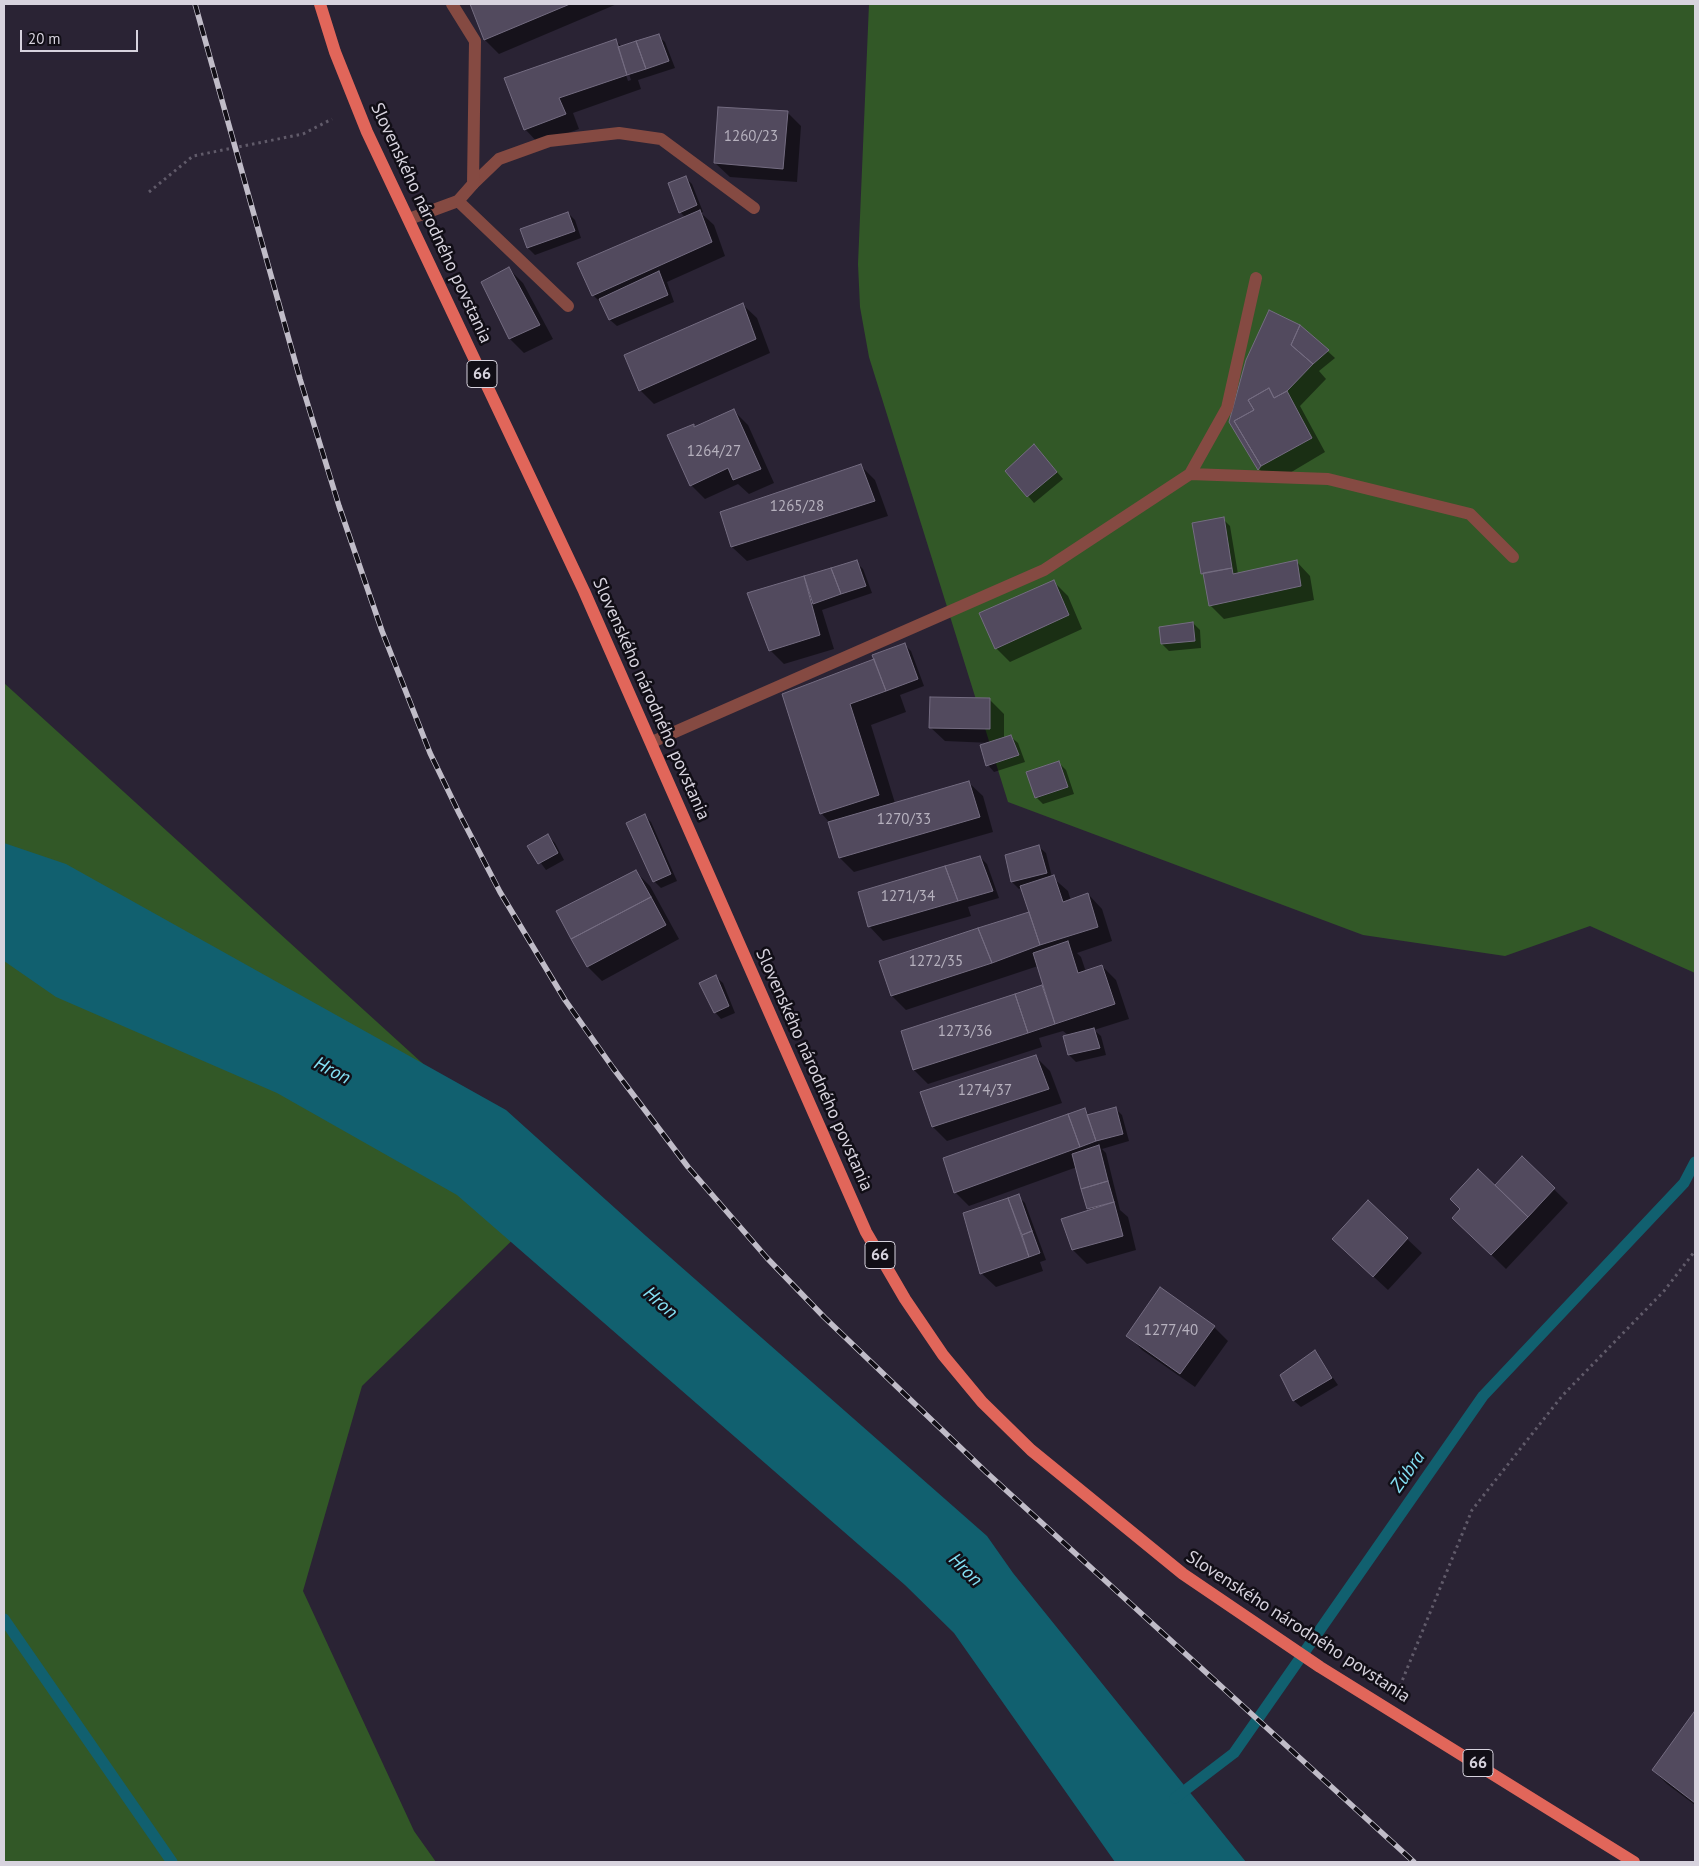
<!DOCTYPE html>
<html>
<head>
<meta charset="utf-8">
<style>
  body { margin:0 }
  #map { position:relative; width:1699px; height:1866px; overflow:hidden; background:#2a2334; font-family:"PT Sans",sans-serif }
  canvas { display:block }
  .frame { position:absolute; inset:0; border:5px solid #d7d3de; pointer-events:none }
  .scale { position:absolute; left:20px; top:30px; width:118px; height:22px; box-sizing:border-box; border:2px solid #d7d3de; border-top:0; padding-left:6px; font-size:15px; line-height:18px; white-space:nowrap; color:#d7d3de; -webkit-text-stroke:4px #110e16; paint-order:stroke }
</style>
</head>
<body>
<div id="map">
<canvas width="1699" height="1866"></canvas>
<div class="frame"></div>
<div class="scale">20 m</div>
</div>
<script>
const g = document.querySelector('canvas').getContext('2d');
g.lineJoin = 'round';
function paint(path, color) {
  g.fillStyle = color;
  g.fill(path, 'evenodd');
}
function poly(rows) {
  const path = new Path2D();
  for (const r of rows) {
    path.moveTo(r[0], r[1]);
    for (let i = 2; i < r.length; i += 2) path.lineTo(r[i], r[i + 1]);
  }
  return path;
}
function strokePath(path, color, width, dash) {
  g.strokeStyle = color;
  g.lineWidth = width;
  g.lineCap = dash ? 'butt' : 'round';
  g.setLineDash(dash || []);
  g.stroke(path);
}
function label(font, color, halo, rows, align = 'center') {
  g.font = font + ' "PT Sans",sans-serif';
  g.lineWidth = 5;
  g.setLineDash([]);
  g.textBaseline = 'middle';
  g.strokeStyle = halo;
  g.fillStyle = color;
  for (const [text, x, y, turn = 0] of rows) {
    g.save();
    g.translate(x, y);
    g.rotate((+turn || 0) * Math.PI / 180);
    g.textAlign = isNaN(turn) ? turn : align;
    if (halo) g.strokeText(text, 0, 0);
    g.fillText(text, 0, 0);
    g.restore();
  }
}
const green = poly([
  [869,4,1695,4,1695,973,1590,926,1505,956,1363,935,1008,802,869,357,860,307,858,264],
  [4,683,563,1191,362,1386,303,1591,414,1831,436,1862,4,1862]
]);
const water = poly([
  [4,843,66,864,506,1110,646,1236,987,1536,1013,1573,1246,1862,1115,1862,954,1633,905,1585,457,1195,277,1093,56,997,4,961]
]);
const shadow = poly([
  [471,4,617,4,499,54,485,40],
  [658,36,665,42,675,68,638,80,641,89,573,113,579,129,539,144,525,129,616,41,622,47],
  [620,56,623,56,631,80,628,81],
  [787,112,801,126,797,182,730,177,715,163],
  [685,177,692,184,703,212,701,213,714,225,725,256,667,282,674,302,617,326,610,320,604,306,593,295,685,217,680,212],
  [568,213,575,220,581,238,535,255,528,248,522,230],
  [509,269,523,283,553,339,524,353,510,339,482,283],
  [742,304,757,318,770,353,654,404,640,390],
  [1300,326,1335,358,1319,371,1326,379,1300,406,1325,452,1273,483,1259,469,1231,422],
  [734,411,748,425,774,483,749,494,738,484,705,499,691,485,693,425,696,428],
  [1040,452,1063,479,1034,503,1028,496],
  [860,465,875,480,888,516,747,561,732,547,722,513],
  [1223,519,1230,526,1238,574,1296,561,1310,576,1314,600,1224,619,1210,605,1205,576,1202,573],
  [856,562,863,569,872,593,822,610,834,649,784,664,770,650,749,594],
  [1054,582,1068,596,1082,629,1010,662,996,648],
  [1193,623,1200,630,1201,648,1169,651,1162,644],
  [904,644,911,651,924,686,900,695,906,712,871,725,895,803,968,782,983,796,993,832,854,872,840,858,830,823,822,814,784,695,875,660],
  [990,700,1004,714,1004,739,1011,737,1018,743,1025,762,994,772,988,765,991,743,945,741,930,727],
  [1059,763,1066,770,1074,794,1043,804,1036,797],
  [645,816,651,822,677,881,661,888,654,881],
  [548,836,555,843,564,860,546,870,529,847],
  [1039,847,1046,853,1052,877,1068,891,1071,901,1088,894,1102,909,1112,941,1077,953,1081,957,1086,972,1102,966,1116,980,1129,1019,1094,1030,1101,1036,1106,1055,1076,1062,1069,1055,1064,1037,1069,1036,1063,1031,1039,1038,1042,1047,928,1084,914,1070,903,1031,1042,987,1046,990,1038,966,906,1010,892,996,1031,912,1022,888,1019,889,1012,882,1006,856],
  [980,857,987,864,999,898,968,907,971,916,883,941,869,926],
  [636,872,650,886,679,939,602,981,588,967],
  [716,977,723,983,735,1013,721,1019,715,1012],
  [1036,1057,1050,1071,1062,1103,947,1141,933,1127],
  [1115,1108,1122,1115,1129,1141,1102,1149,1106,1153,1120,1210,1128,1217,1136,1250,1087,1264,1073,1250,1091,1211,1077,1167,969,1206,955,1192,1084,1110,1091,1116],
  [1522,1158,1568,1203,1506,1269,1468,1232,1462,1209,1495,1187],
  [1018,1196,1025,1203,1046,1260,1040,1262,1043,1271,996,1287,981,1273,1008,1200,1012,1203],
  [1368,1202,1422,1253,1388,1290,1348,1253],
  [1214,1327,1228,1341,1195,1387,1142,1350,1128,1335],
  [1315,1352,1338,1385,1301,1407,1294,1401,1281,1375],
  [1695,1713,1695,1805,1667,1784,1653,1770]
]);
const stream = poly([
  [4,1619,172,1862],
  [1175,1798,1234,1753,1483,1396,1684,1183,1695,1162]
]);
const building = poly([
  [470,4,570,4,484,40,470,4],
  [659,34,669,61,646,69,636,41,659,34],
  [616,39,627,75,559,98,566,114,524,130,504,78,616,39],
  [636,41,646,69,627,75,618,47,636,41],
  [718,107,788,111,783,169,714,163,718,107],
  [686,176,697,205,679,213,668,183,686,176],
  [700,210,712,242,592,296,577,263,700,210],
  [568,212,575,231,527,248,520,229,568,212],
  [509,267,540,325,509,339,481,282,509,267],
  [659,271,668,295,609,320,599,299,659,271],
  [743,303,756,339,639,391,624,355,743,303],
  [1269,310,1300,325,1291,345,1313,364,1287,391,1274,398,1269,388,1248,400,1254,410,1234,421,1261,466,1258,470,1229,422,1246,360,1269,310],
  [1300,325,1329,350,1313,364,1291,345,1300,325],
  [1269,388,1274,398,1287,391,1312,438,1261,466,1234,421,1254,410,1248,400,1269,388],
  [734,409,761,469,733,480,728,468,690,486,667,435,694,424,694,427,734,409],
  [1034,444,1057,472,1027,497,1005,471,1034,444],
  [861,464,875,501,731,547,720,512,861,464],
  [1224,517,1232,568,1201,574,1192,523,1224,517],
  [857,560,866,586,841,594,831,568,857,560],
  [1297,560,1301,586,1209,606,1203,573,1232,568,1233,574,1297,560],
  [831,568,841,594,813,604,804,576,831,568],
  [804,576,820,635,769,651,747,593,804,576],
  [1054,580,1069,615,995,649,979,613,1054,580],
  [1193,622,1195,641,1161,644,1159,627,1193,622],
  [905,643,918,679,886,691,872,655,905,643],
  [874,659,886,691,850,704,879,795,820,814,782,694,874,659],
  [930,697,990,698,990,729,929,728,930,697],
  [1011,735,1019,755,986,766,980,745,1011,735],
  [1059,761,1068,787,1035,798,1026,772,1059,761],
  [969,781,980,817,839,858,828,822,969,781],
  [645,814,671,874,653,882,626,823,645,814],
  [548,834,558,853,538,864,527,846,548,834],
  [1039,845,1047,873,1011,882,1005,855,1039,845],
  [980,856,993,891,958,901,945,866,980,856],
  [945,866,958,901,868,927,858,892,945,866],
  [636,870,651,897,571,939,556,911,636,870],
  [1054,875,1063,902,1088,893,1098,927,1040,945,1020,886,1054,875],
  [651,897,666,925,587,967,571,939,651,897],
  [1029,912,1040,945,992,963,978,928,1029,912],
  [978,928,992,963,891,996,879,961,978,928],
  [1068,941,1078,973,1102,965,1115,1004,1055,1024,1033,953,1068,941],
  [716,975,729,1006,714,1013,699,983,716,975],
  [1042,985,1055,1024,1028,1033,1015,994,1042,985],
  [1015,994,1028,1033,913,1070,901,1031,1015,994],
  [1094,1028,1100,1048,1068,1055,1063,1036,1094,1028],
  [1036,1055,1049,1089,932,1127,920,1092,1036,1055],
  [1116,1107,1123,1134,1096,1141,1087,1115,1116,1107],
  [1085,1108,1096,1141,1080,1147,1068,1114,1085,1108],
  [1068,1114,1080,1147,954,1193,943,1158,1068,1114],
  [1099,1145,1108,1181,1081,1189,1072,1154,1099,1145],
  [1522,1156,1555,1188,1528,1217,1495,1185,1522,1156],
  [1478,1169,1528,1217,1491,1255,1452,1218,1460,1209,1450,1199,1478,1169],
  [1108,1181,1114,1202,1087,1209,1081,1189,1108,1181],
  [1019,1194,1032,1231,1022,1235,1008,1198,1019,1194],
  [1008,1198,1029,1257,980,1274,963,1213,1008,1198],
  [1368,1200,1408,1238,1373,1277,1332,1239,1368,1200],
  [1114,1202,1123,1236,1072,1250,1061,1219,1114,1202],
  [1032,1231,1040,1253,1029,1257,1022,1235,1032,1231],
  [1160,1287,1215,1326,1180,1374,1126,1336,1160,1287],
  [1315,1350,1332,1378,1293,1401,1280,1375,1315,1350],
  [1694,1712,1695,1712,1695,1803,1652,1770,1694,1712]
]);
const path = poly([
  [149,192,193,156,303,134,332,119],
  [1400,1686,1472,1510,1562,1396,1664,1291,1695,1251]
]);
const service = poly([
  [473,184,499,159,549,141,619,133,661,139,754,208]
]);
const minor = poly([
  [458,201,568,306],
  [409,219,458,201,473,184,475,41,452,4],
  [1190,474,1328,479,1470,514,1513,557],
  [652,742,1044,570,1190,474,1227,408,1256,278]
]);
const primary = poly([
  [320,4,335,52,367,132,584,591,866,1232,905,1299,943,1355,982,1402,1031,1450,1183,1574,1320,1667,1634,1862]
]);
const rail = poly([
  [195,4,300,379,339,506,382,631,430,753,459,813,500,892,565,1000,613,1068,688,1167,767,1258,824,1317,986,1472,1414,1862]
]);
const numberNames = [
  ["1260/23",751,137],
  ["1264/27",714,452],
  ["1265/28",797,507],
  ["1270/33",904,820],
  ["1271/34",908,897],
  ["1272/35",936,962],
  ["1273/36",965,1032],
  ["1274/37",985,1091],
  ["1277/40",1171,1331]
];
const shields = [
  [482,374,30],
  [880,1255,30],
  [1478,1763,30]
];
const shieldNames = [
  ["66",482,374],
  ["66",880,1255],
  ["66",1478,1763]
];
const streetNames = [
  ["Slovenského národného povstania",431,223,65],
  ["Slovenského národného povstania",651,699,66],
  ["Slovenského národného povstania",814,1070,66],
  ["Slovenského národného povstania",1298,1627,33]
];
const waterNames = [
  ["Hron",332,1071,27],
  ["Hron",660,1303,41],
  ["Zúbra",1408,1472,-55],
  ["Hron",965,1570,44]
];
paint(green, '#325827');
paint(water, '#11606f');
paint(shadow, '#0007');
strokePath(stream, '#11606f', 11);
paint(building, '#524a5e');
strokePath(building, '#746c81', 1);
strokePath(path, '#615b6a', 3, [2.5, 4]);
strokePath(service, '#854a42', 12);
strokePath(minor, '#854a42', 12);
strokePath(primary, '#e1665a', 12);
strokePath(rail, '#c0bcc8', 5.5);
strokePath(rail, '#110e16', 4, [11]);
label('15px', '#b6b1be', null, numberNames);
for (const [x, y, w] of shields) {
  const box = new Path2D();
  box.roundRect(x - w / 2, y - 13.5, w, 27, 4);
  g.fillStyle = '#110e16';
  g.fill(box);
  strokePath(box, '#d7d3de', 1);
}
label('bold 16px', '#d7d3de', null, shieldNames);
label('18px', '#d7d3de', '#110e16', streetNames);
label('italic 19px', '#84e0f4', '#110e16', waterNames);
</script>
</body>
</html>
